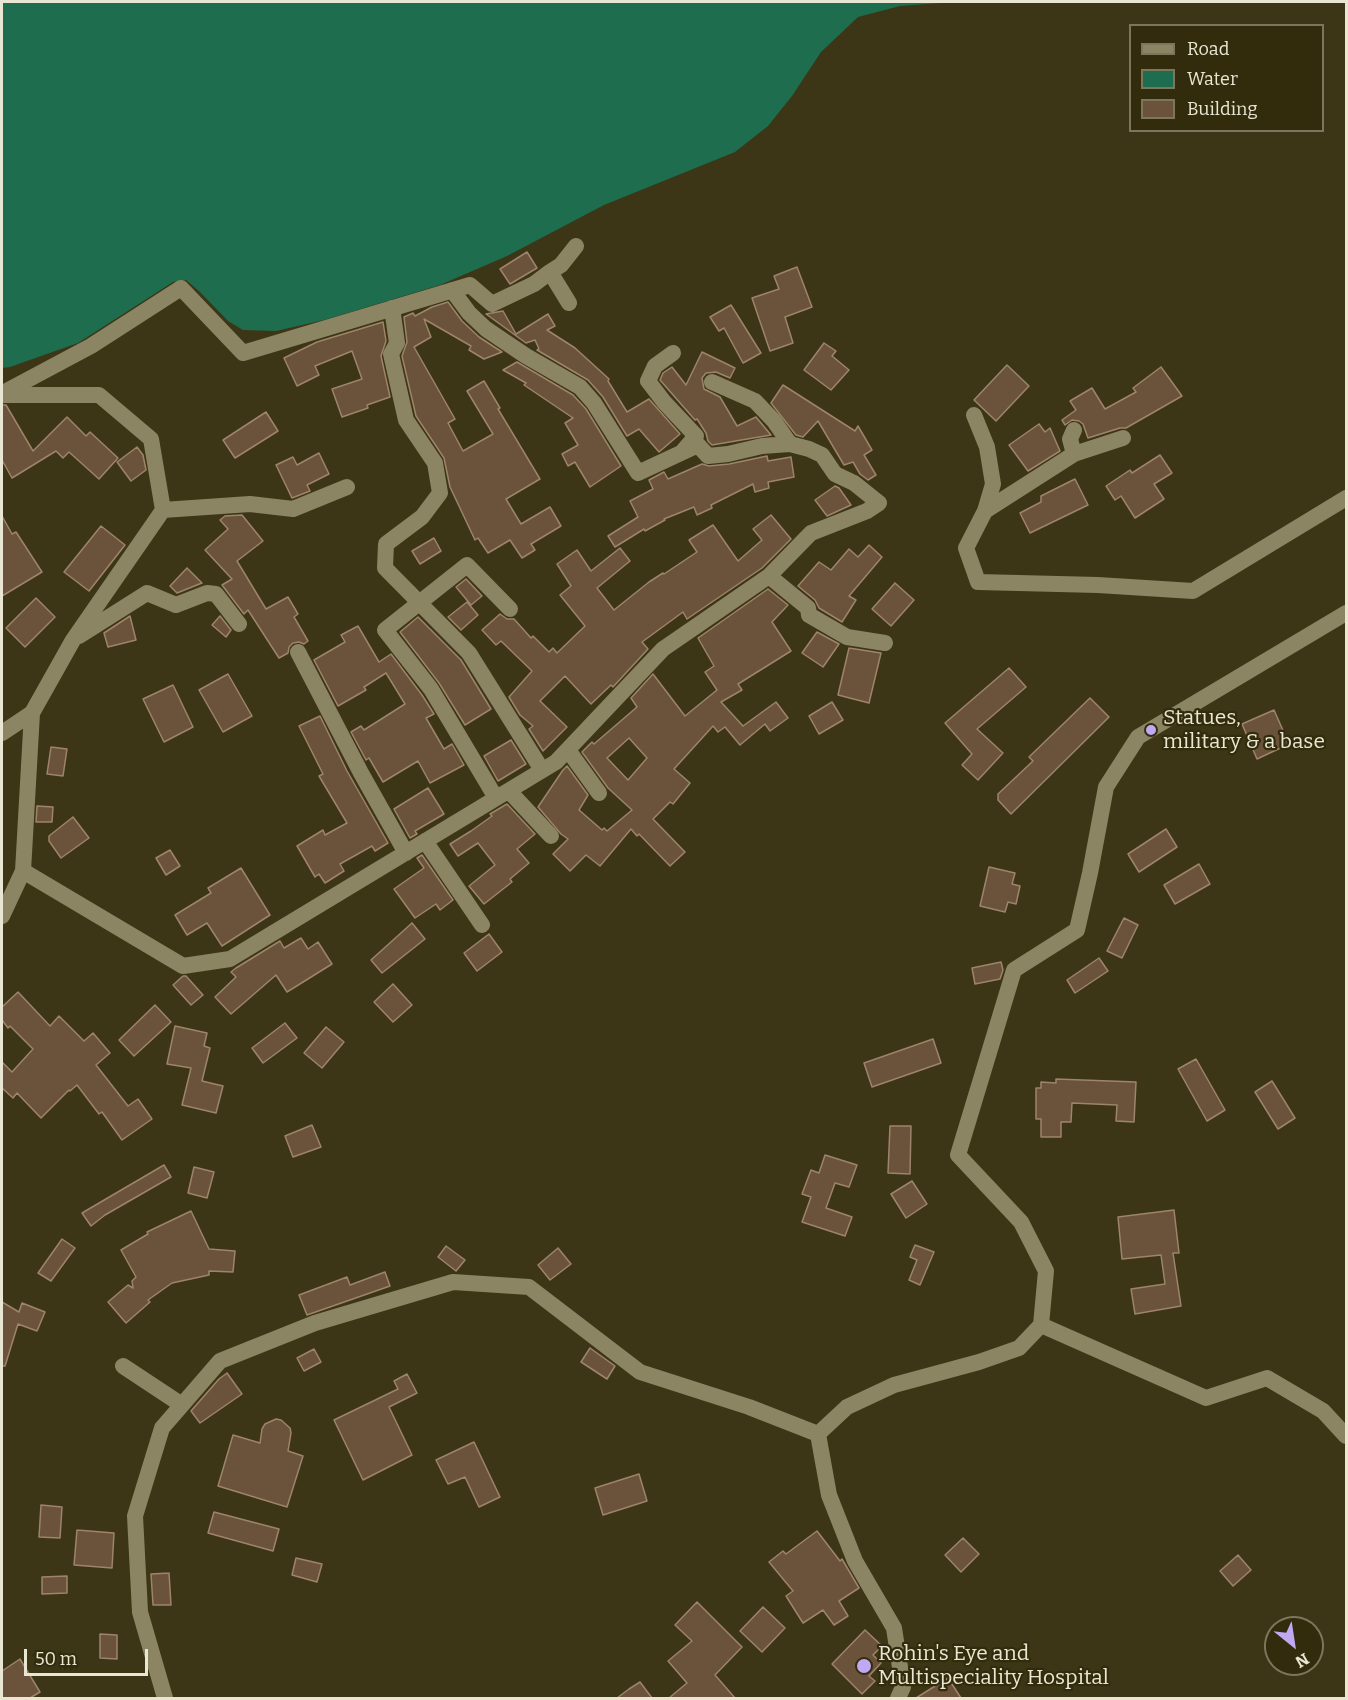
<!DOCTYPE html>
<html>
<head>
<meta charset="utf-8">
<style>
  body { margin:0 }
  #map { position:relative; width:1348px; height:1700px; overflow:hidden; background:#3c3616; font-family:Bitter,serif }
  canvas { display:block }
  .frame { position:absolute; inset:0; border:3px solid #e9e6d4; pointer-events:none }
  .legend { position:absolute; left:1129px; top:24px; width:195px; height:108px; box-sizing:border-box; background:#322c0c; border:2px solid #7b765c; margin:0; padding:8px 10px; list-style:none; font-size:18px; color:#e9e6d4 }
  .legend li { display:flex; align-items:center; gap:12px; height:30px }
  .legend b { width:30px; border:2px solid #7b765c }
  .north { position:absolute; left:1264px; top:1616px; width:60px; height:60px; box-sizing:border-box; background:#322c0c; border:2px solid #7b765c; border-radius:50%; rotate:150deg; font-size:16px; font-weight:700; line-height:24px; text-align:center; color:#e9e6d4 }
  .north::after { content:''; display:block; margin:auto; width:21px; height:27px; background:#c1a8f3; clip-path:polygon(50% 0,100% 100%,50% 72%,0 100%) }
  .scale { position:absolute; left:24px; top:1649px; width:124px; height:27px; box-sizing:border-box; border:3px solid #e9e6d4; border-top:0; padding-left:8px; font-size:18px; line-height:21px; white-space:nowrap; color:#e9e6d4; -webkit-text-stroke:4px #322c0c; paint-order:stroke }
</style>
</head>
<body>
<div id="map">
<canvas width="1348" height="1700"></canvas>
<div class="frame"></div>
<ul class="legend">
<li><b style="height:8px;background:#8b8563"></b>Road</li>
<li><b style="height:16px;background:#1e6d4e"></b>Water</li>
<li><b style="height:16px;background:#6a533a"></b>Building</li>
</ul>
<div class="north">N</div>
<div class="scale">50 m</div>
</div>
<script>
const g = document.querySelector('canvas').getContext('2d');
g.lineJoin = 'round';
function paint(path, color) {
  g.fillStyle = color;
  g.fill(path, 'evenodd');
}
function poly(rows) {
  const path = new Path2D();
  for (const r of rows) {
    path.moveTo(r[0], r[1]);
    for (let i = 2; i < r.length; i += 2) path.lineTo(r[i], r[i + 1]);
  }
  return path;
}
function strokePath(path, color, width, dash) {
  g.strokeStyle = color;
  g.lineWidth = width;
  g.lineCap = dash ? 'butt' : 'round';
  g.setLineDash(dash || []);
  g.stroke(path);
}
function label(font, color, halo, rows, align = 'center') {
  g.font = font + ' Bitter,serif';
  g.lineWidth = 4.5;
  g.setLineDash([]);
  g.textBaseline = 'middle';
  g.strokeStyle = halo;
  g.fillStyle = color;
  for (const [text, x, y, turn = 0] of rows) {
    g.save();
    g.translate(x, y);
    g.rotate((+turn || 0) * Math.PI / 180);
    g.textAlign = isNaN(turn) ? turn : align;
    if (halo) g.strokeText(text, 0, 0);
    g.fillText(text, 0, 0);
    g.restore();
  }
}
const water = poly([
  [2,2,955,2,900,6,858,17,821,52,792,96,768,126,735,152,604,205,507,256,440,285,324,320,276,331,243,330,228,321,199,291,186,280,173,282,78,343,10,367,2,368]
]);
const building = poly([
  [527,252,537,268,510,284,500,269,527,252],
  [797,267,812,307,785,317,793,343,770,351,752,298,779,289,774,276,797,267],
  [448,302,462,321,479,337,502,352,484,359,469,350,471,346,424,319,431,337,414,347,455,419,448,423,463,451,493,434,467,391,484,381,500,408,498,409,540,479,506,499,521,524,550,507,561,526,531,544,535,550,522,558,510,540,488,553,478,538,475,540,450,487,444,458,416,416,402,356,407,342,404,317,413,313,415,316,432,307,448,302],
  [731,305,761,353,743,363,724,328,719,331,710,317,731,305],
  [503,311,516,334,548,314,555,326,547,330,575,348,609,379,608,381,627,412,649,399,680,434,659,452,639,429,627,436,603,397,588,380,537,350,539,349,535,340,526,343,486,314,503,311],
  [383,322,386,341,381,356,390,397,367,405,368,408,342,417,332,389,362,379,352,351,315,366,319,375,297,386,284,358,317,342,383,322],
  [824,343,836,351,832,356,849,370,831,390,804,370,824,343],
  [702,352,735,368,730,378,716,372,706,373,702,378,704,389,720,397,737,426,756,417,771,435,712,445,708,441,706,433,697,419,695,420,660,380,663,373,672,367,686,385,702,352],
  [517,362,573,395,586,409,621,466,590,487,575,462,568,466,562,454,578,445,565,423,573,418,524,385,526,383,503,370,517,362],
  [1007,365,1029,386,996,421,974,400,1007,365],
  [1161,367,1182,396,1126,428,1120,428,1088,438,1083,424,1079,421,1072,420,1065,425,1062,420,1076,410,1070,401,1092,388,1105,409,1136,392,1133,388,1161,367],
  [783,385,855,431,858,426,872,450,864,455,876,475,868,480,860,474,853,462,844,465,818,421,803,437,796,435,771,403,783,385],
  [2,405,6,405,33,451,67,417,86,436,90,432,118,458,99,479,69,452,63,458,56,451,12,478,2,460,2,405],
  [266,412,278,431,235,458,223,440,266,412],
  [1039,424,1045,432,1050,428,1060,451,1028,471,1009,445,1039,424],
  [137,447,143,455,146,470,131,481,117,462,137,447],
  [319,453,329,474,307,485,310,491,292,498,276,465,293,457,297,465,319,453],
  [1160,455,1172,473,1154,484,1164,499,1135,518,1121,496,1115,500,1106,486,1130,470,1132,473,1160,455],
  [767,456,768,461,791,457,794,477,768,482,769,488,755,492,753,484,711,505,712,508,697,515,694,507,664,519,665,520,645,531,644,529,615,547,608,536,638,517,630,501,653,489,649,480,664,472,668,479,702,464,709,466,729,464,767,456],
  [1075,479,1088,505,1030,533,1020,513,1041,502,1041,496,1075,479],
  [835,486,839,488,851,505,827,516,815,500,835,486],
  [242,515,263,541,237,561,266,609,288,597,298,614,294,617,308,641,304,644,299,642,293,643,289,647,288,653,279,658,248,610,244,614,222,585,232,579,205,550,228,529,220,520,225,516,242,515],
  [771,515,791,539,762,568,687,619,683,612,642,642,648,649,613,687,611,685,591,704,565,676,540,701,567,727,543,751,529,729,533,726,520,715,509,697,532,671,501,641,496,645,482,630,500,614,507,619,514,619,531,638,533,636,549,652,553,648,557,653,585,626,560,595,571,586,557,564,577,550,591,571,620,548,630,561,597,588,614,610,649,582,663,573,664,574,697,552,689,540,713,525,738,561,762,540,753,529,771,515],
  [2,516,12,534,16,532,42,572,2,596,2,516],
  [101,526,125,545,89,591,64,572,101,526],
  [434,538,441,551,420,564,412,551,434,538],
  [869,545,882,557,849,596,856,600,842,622,819,608,815,600,798,586,819,562,831,570,849,549,858,557,869,545],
  [187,568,202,583,177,593,170,586,187,568],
  [466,579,482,596,471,605,456,587,466,579],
  [895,583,914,600,891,626,872,609,895,583],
  [768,589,788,605,772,622,791,651,738,684,742,690,721,702,743,726,776,702,788,718,770,731,765,724,740,745,725,727,718,732,713,726,674,769,690,783,673,804,670,802,653,819,685,852,670,866,639,834,637,836,631,829,600,866,586,855,570,871,553,854,568,839,561,834,538,807,563,770,567,766,588,795,579,810,602,830,604,828,607,831,632,810,608,788,582,752,592,742,594,744,637,707,631,698,653,674,685,716,717,690,705,672,714,666,698,638,768,589],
  [629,738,647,758,628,780,607,758,629,738],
  [36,598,55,617,25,647,6,628,36,598],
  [467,602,478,615,461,630,448,617,467,602],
  [130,616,136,640,108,647,104,633,130,616],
  [220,616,231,630,226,637,212,625,220,616],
  [418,617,461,660,491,709,465,725,439,683,400,632,418,617],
  [358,626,379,662,391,654,422,695,434,714,426,718,444,749,452,744,464,765,430,783,418,761,383,782,369,758,366,760,351,732,361,726,364,730,405,704,386,673,364,687,366,690,338,706,314,660,345,642,341,635,358,626],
  [817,632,839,644,823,667,802,653,817,632],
  [849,648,881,653,869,703,838,695,849,648],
  [1009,668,1026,687,977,729,1003,753,978,780,962,765,972,754,945,723,1009,668],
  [228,674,252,716,223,732,199,690,228,674],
  [173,685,193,727,164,742,143,699,173,685],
  [1090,698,1109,717,1011,814,998,800,998,794,1033,761,1029,757,1090,698],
  [832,702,843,720,819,734,809,716,832,702],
  [1274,710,1289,744,1257,759,1242,724,1274,710],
  [320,716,347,771,388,843,375,851,372,846,340,864,344,871,325,883,319,874,315,877,297,846,323,830,325,835,347,823,319,776,323,774,299,726,320,716],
  [511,740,526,764,498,781,484,756,511,740],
  [51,747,67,749,63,776,47,774,51,747],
  [428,788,444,814,415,831,417,834,410,838,394,809,428,788],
  [507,804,535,834,517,849,529,863,510,879,512,882,484,904,469,886,495,865,478,843,458,856,450,844,471,831,492,816,490,814,507,804],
  [37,806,53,807,52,822,36,822,37,806],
  [73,817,89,838,61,858,49,841,49,836,73,817],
  [1166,829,1177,847,1139,872,1128,854,1166,829],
  [170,850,180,866,166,875,156,858,170,850],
  [422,855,453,900,440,910,436,904,415,918,394,889,424,868,417,858,422,855],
  [1199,864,1210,884,1175,904,1164,885,1199,864],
  [989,867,1015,873,1012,884,1020,886,1016,904,1008,902,1005,912,980,906,989,867],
  [241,868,270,915,222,946,207,923,187,935,175,915,211,893,208,888,241,868],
  [1124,918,1138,925,1122,958,1107,951,1124,918],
  [412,923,425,939,382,973,371,960,412,923],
  [489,934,502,952,477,971,464,953,489,934],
  [301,938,308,949,318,942,332,964,287,992,276,975,231,1014,215,997,236,977,231,972,236,968,280,941,284,948,301,938],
  [1099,958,1108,971,1075,993,1067,980,1099,958],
  [1001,962,1003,970,1000,979,975,984,972,968,1001,962],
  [183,976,186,976,203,995,191,1005,173,985,183,976],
  [393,984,412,1005,393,1022,374,1002,393,984],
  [18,992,50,1026,59,1016,84,1041,93,1033,110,1053,96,1065,128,1106,138,1099,152,1119,122,1140,102,1112,99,1114,77,1085,70,1091,69,1090,41,1118,17,1093,13,1098,2,1088,2,1062,12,1072,33,1049,10,1026,8,1028,2,1020,2,1007,18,992],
  [155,1005,171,1022,134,1056,119,1040,155,1005],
  [285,1023,297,1038,263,1063,252,1048,285,1023],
  [175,1026,207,1033,204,1046,210,1048,202,1081,223,1086,216,1113,182,1105,191,1068,167,1064,175,1026],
  [326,1027,344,1042,322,1068,304,1053,326,1027],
  [933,1039,941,1063,872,1087,864,1063,933,1039],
  [1196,1059,1225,1110,1207,1121,1178,1069,1196,1059],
  [1056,1079,1136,1082,1134,1122,1116,1121,1117,1105,1072,1103,1071,1122,1061,1122,1061,1137,1041,1137,1041,1119,1036,1119,1036,1088,1041,1088,1041,1082,1056,1083,1056,1079],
  [1272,1081,1295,1118,1278,1129,1255,1092,1272,1081],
  [312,1125,321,1147,293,1157,285,1136,312,1125],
  [890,1126,911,1126,910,1174,888,1173,890,1126],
  [825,1155,857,1165,849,1187,835,1183,826,1208,852,1217,845,1236,802,1222,811,1197,802,1194,811,1170,819,1173,825,1155],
  [164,1165,171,1177,105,1215,91,1226,82,1213,164,1165],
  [194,1167,214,1172,207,1198,188,1193,194,1167],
  [912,1181,927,1204,906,1218,891,1194,912,1181],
  [1174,1210,1179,1253,1173,1253,1181,1306,1135,1314,1131,1289,1165,1284,1161,1255,1122,1259,1118,1217,1174,1210],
  [191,1211,209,1249,235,1251,233,1272,209,1271,209,1275,172,1283,148,1300,150,1302,126,1323,108,1302,128,1285,133,1288,132,1281,136,1277,121,1250,148,1234,147,1232,191,1211],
  [62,1239,75,1248,51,1281,38,1273,62,1239],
  [915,1245,934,1252,920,1285,909,1280,917,1260,910,1257,915,1245],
  [446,1246,465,1260,456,1271,438,1257,446,1246],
  [558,1248,571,1264,550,1280,538,1265,558,1248],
  [385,1272,390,1286,307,1315,299,1295,347,1277,350,1285,385,1272],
  [2,1302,19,1312,22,1303,45,1312,37,1331,18,1324,5,1366,2,1366,2,1302],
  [590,1348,615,1366,607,1379,581,1362,590,1348],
  [314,1349,321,1362,304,1371,297,1358,314,1349],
  [227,1373,242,1394,200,1423,191,1411,219,1379,227,1373],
  [407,1374,417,1393,389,1407,412,1455,363,1480,334,1420,398,1389,394,1381,407,1374],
  [276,1419,281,1420,290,1428,291,1433,288,1451,303,1456,287,1507,218,1486,233,1435,260,1443,262,1429,265,1424,276,1419],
  [474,1442,500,1497,479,1507,465,1477,448,1484,436,1460,474,1442],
  [639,1474,647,1501,603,1515,595,1488,639,1474],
  [41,1505,62,1507,60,1538,39,1537,41,1505],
  [214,1512,279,1529,273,1551,208,1533,214,1512],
  [77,1530,114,1533,112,1568,74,1565,77,1530],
  [817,1531,840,1561,842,1559,859,1588,839,1601,848,1616,834,1625,823,1610,803,1623,786,1596,793,1591,769,1562,783,1551,786,1554,817,1531],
  [963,1538,979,1554,961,1572,945,1555,963,1538],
  [1238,1555,1251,1570,1233,1586,1220,1571,1238,1555],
  [296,1558,322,1564,317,1582,292,1575,296,1558],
  [169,1573,171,1605,153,1605,151,1574,169,1573],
  [67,1576,67,1593,42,1594,42,1577,67,1576],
  [697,1602,742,1647,715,1675,735,1698,669,1698,687,1683,668,1661,692,1641,675,1625,697,1602],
  [763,1607,785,1628,762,1652,740,1631,763,1607],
  [865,1630,882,1646,873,1655,881,1663,869,1676,875,1681,862,1694,832,1664,865,1630],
  [100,1634,117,1635,117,1659,100,1658,100,1634],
  [20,1659,40,1692,30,1698,2,1698,2,1671,20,1659],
  [948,1678,961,1698,916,1698,948,1678],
  [640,1682,652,1698,617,1698,629,1689,640,1682]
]);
const minor = poly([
  [550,272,561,265,576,246],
  [392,308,397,343,391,354,406,420,435,463,440,493,422,517,386,544,385,568,469,653,542,770],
  [673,353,655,366,648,381,664,402,696,436,683,451],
  [712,382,755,401,774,421,790,444],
  [3,393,91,346,181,288,243,353,470,285,492,304,534,284,550,272,569,303],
  [2,395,99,395,151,439,163,510,73,640,32,713,23,871,2,916],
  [974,415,987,447,993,484,985,511],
  [1074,430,1070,439,1074,454],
  [1123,438,1074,454,985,511,966,548,978,582,1098,585,1193,591,1346,498],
  [163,510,250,504,293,509,347,487],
  [769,576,808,608,809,615,847,637,885,643],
  [79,636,147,593,176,605,207,593,216,594,239,624],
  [298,652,361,773,406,853],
  [2,733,32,713],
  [568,750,599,793],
  [509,791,551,836],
  [496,798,431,689,385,630,467,565,510,609],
  [425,841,482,925],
  [23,871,183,966,230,959,556,762,663,649,769,576,811,533,867,511,879,503,854,483,835,474,822,455,809,449,790,444,762,446,728,454,708,456,698,445,638,473,594,403,580,387,526,356,486,329,469,313,452,290],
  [1041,1325,1206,1398,1267,1378,1323,1411,1346,1436],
  [123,1366,182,1405],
  [818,1434,847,1407,894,1385,979,1362,1019,1348,1041,1325,1046,1271,1021,1222,958,1155,1014,970,1077,930,1090,873,1106,787,1138,737,1346,613],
  [165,1698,140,1612,135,1516,162,1428,220,1361,315,1323,453,1282,529,1287,640,1372,749,1407,818,1434,829,1495,855,1561,894,1628,903,1687,898,1698]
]);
const markers = [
  [1151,730,6,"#c1a8f3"],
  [864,1666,8,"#c1a8f3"]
];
const poiNames = [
  ["Statues,",1163,718],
  ["military & a base",1163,742],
  ["Rohin's Eye and",878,1654],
  ["Multispeciality Hospital",878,1678]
];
paint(water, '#1e6d4e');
paint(building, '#6a533a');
strokePath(building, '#9e846a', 1.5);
strokePath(minor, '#8b8563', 16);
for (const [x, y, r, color] of markers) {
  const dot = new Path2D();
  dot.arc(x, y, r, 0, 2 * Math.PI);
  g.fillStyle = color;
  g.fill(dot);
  strokePath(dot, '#322c0c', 2);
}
label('21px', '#e9e6d4', '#322c0c', poiNames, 'left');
</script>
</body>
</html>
